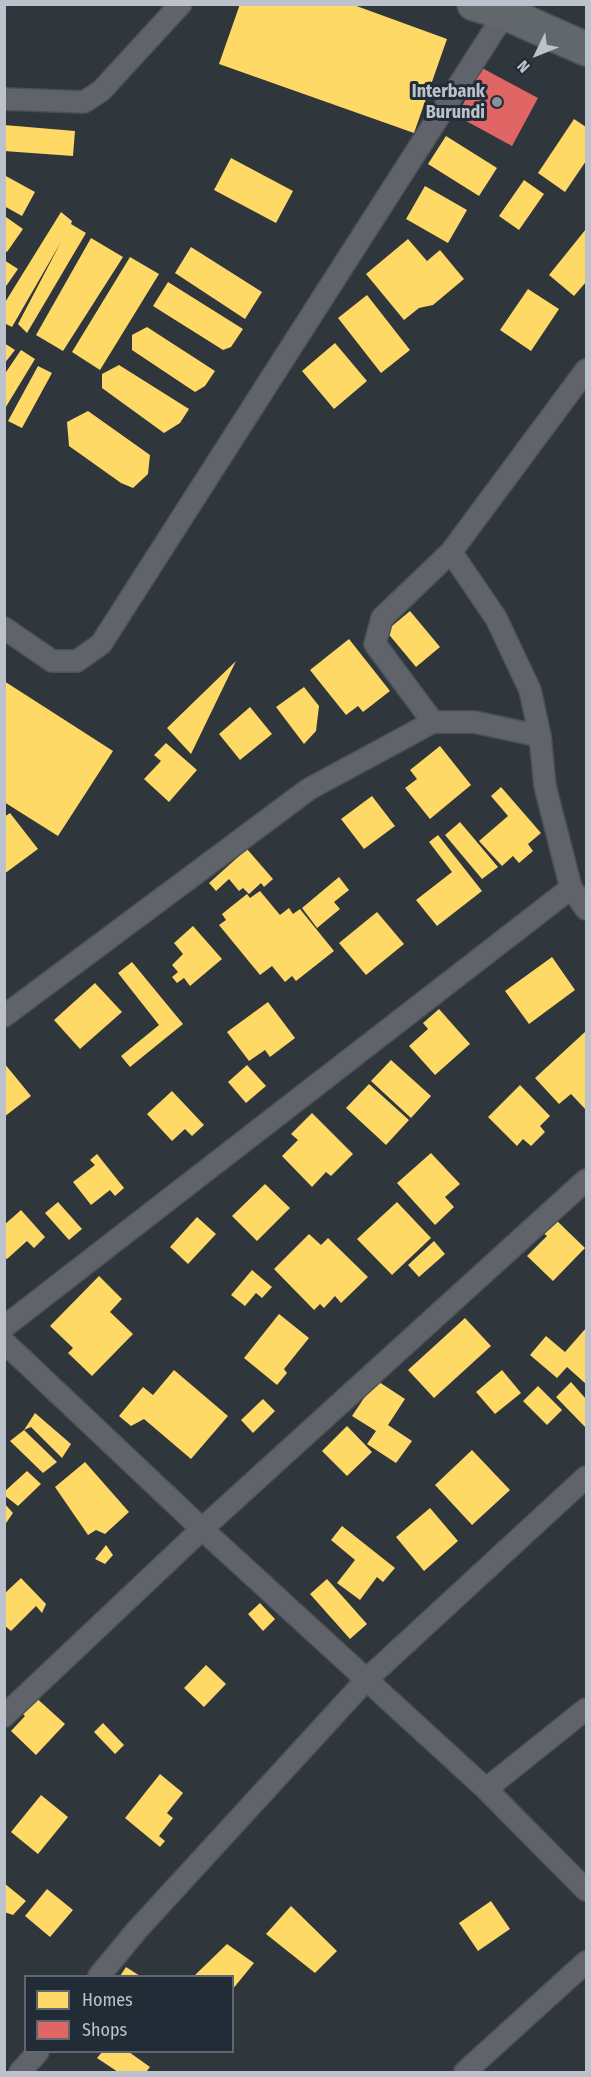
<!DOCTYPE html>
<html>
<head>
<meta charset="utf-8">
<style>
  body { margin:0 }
  #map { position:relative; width:591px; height:2077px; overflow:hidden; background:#2f363c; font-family:"Fira Sans Condensed",sans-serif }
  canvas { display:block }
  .frame { position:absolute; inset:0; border:6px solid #bbc2cb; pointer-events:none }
  .legend { position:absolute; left:24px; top:1975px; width:210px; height:78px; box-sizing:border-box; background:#222c36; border:2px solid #5f6872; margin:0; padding:8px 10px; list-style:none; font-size:18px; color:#bbc2cb }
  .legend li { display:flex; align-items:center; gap:12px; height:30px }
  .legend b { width:30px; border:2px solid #5f6872 }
  .north { position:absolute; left:507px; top:24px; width:60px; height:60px; -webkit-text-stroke:4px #222c36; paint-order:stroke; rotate:227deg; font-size:16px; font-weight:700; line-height:24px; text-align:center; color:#bbc2cb }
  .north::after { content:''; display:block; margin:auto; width:21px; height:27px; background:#bbc2cb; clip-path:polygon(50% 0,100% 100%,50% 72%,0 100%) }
</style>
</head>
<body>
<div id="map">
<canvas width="591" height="2077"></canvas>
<div class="frame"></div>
<ul class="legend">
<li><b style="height:16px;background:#ffd966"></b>Homes</li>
<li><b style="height:16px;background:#e06666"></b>Shops</li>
</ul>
<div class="north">N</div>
</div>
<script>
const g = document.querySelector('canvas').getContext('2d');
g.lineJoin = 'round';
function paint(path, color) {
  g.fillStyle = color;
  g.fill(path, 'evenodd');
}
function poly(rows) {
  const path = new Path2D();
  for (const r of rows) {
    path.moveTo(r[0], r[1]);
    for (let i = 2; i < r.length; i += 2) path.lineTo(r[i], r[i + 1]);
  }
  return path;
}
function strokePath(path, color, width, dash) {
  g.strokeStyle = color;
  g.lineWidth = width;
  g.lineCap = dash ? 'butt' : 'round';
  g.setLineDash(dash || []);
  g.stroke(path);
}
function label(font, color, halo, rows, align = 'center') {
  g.font = font + ' "Fira Sans Condensed",sans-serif';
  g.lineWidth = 6;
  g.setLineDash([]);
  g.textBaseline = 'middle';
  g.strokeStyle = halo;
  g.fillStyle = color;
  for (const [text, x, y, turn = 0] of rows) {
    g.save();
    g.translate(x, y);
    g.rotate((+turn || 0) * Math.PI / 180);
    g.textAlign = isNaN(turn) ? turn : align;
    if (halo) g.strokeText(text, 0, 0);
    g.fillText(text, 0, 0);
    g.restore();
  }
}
const homes = poly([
  [240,4,351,4,447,39,414,133,219,64],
  [574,119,586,127,586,161,565,192,538,173],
  [4,125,75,131,73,156,4,151],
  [446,136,497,168,479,196,428,164],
  [231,158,293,191,276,223,214,190],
  [4,175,35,192,22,216,4,206],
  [524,180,544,194,519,230,499,216],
  [425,186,467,210,448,243,406,219],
  [61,212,72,221,71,224,86,233,27,333,18,324,61,242,12,327,4,323,4,304],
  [6,217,23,229,7,252,4,250],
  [586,229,586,282,574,296,549,275],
  [91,238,123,257,63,351,36,335],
  [408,239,427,261,440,250,464,279,433,305,419,308,404,320,366,274],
  [191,247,262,292,245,319,175,273],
  [130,257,159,274,100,370,72,352],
  [4,260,18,269,4,289],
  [168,282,243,329,231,347,223,350,153,306],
  [528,289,559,309,531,351,500,330],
  [367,295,410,350,381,373,338,318],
  [147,327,215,371,205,386,195,392,132,350,132,335],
  [4,343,15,350,4,364],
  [335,343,367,381,334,409,302,371],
  [21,350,35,359,4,410,4,375],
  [119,365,189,409,180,423,164,433,102,388,102,374],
  [38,366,52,373,22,428,8,421],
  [88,411,150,455,148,474,133,488,121,483,69,446,67,422],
  [410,611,440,647,416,667,386,631],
  [349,639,390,691,363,712,358,706,346,715,310,670],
  [236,661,191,754,167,728],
  [4,681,113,751,58,836,4,802],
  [304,687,319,706,316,731,304,744,276,707],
  [250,707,272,734,240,760,219,734],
  [166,743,197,770,169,802,144,779,161,761,154,755],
  [440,746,471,785,430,819,405,788,417,779,410,770],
  [501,787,541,833,528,844,533,851,519,863,513,856,502,866,479,841,508,816,491,796],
  [372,796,395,826,364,849,341,819],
  [10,813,38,849,4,874,4,817],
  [460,822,498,867,482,879,445,835],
  [438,835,482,891,437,926,416,900,452,872,429,842],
  [247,849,273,879,264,887,261,883,249,894,243,888,239,891,229,879,216,891,209,883],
  [339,877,349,890,334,902,340,909,317,928,302,908],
  [260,891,280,915,289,908,293,914,300,909,334,951,296,981,292,976,285,982,272,966,260,975,219,925,226,920,222,914,247,894,250,898],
  [377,912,404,944,366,975,339,943],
  [193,926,222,959,190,986,184,978,177,983,172,977,178,972,172,965,183,954,174,943],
  [552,957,575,990,529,1024,505,991],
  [132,962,183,1024,130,1067,121,1056,159,1025,118,973],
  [95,983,122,1012,80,1049,54,1020],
  [268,1002,295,1038,270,1057,265,1050,249,1061,227,1032],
  [439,1009,470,1044,435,1075,409,1046,428,1029,423,1023],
  [586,1031,586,1110,571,1094,559,1104,535,1078],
  [391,1060,431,1096,411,1118,371,1081],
  [4,1063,31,1096,4,1117],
  [247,1065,266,1086,246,1103,228,1082],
  [369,1084,409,1120,386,1145,346,1108],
  [520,1085,550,1116,540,1126,545,1132,531,1146,523,1139,517,1146,488,1117],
  [172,1091,204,1125,192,1136,185,1129,172,1141,147,1114],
  [312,1113,353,1154,331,1176,326,1172,312,1187,282,1156,298,1140,291,1134],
  [431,1153,460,1184,445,1197,454,1207,435,1225,397,1183],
  [97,1154,124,1188,115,1196,110,1190,91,1205,73,1182,95,1165,90,1160],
  [265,1184,290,1208,257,1241,232,1216],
  [58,1202,82,1229,69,1240,45,1213],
  [397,1202,431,1238,392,1275,357,1239],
  [21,1210,45,1237,34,1248,27,1241,7,1259,4,1256,4,1225],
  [197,1217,216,1234,188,1264,170,1247],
  [554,1218,585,1248,553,1281,527,1256,547,1236,542,1232],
  [309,1234,321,1245,328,1238,368,1277,341,1303,335,1296,324,1308,320,1304,314,1310,274,1269],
  [434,1241,445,1254,419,1277,408,1265],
  [252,1270,272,1287,262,1298,256,1293,245,1306,231,1295],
  [99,1276,122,1299,110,1312,133,1334,92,1376,68,1353,73,1348,50,1326],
  [279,1314,309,1338,284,1369,287,1373,277,1385,244,1358],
  [465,1318,491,1346,434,1398,408,1370],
  [586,1328,586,1384,567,1367,557,1378,530,1355,546,1336,565,1352],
  [174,1370,228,1416,191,1459,144,1419,131,1426,119,1416,143,1387,153,1395],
  [502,1370,521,1393,495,1414,476,1392],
  [376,1380,405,1399,388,1425,412,1441,396,1463,367,1444,376,1431,352,1416],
  [571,1382,586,1399,586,1428,556,1397],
  [538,1386,562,1410,547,1425,523,1401],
  [263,1399,275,1411,253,1433,241,1420],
  [35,1413,71,1444,62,1458,31,1427,24,1430],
  [347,1426,372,1452,347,1476,322,1451],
  [24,1430,57,1462,43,1473,10,1441],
  [472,1450,510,1490,472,1525,435,1485],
  [85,1462,129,1512,105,1534,96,1530,88,1535,55,1487],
  [27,1471,41,1484,18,1506,4,1495,4,1492],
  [4,1503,13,1513,4,1526],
  [430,1508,458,1541,424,1571,396,1537],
  [342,1526,395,1568,383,1582,377,1577,360,1600,337,1583,355,1560,331,1540],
  [106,1545,113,1555,105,1564,95,1559],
  [21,1578,46,1604,42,1613,36,1606,11,1631,4,1625,4,1594],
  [327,1579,367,1624,350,1639,310,1594],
  [260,1603,275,1619,263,1631,248,1614],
  [206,1665,226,1684,204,1707,184,1688],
  [33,1695,65,1724,36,1755,11,1731,25,1716,19,1710],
  [103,1723,124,1745,115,1754,94,1732],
  [160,1774,183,1793,167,1813,173,1818,159,1836,165,1841,160,1847,125,1818],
  [41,1795,68,1817,38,1854,11,1832],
  [4,1883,26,1901,13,1915,4,1912],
  [47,1889,73,1910,50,1937,25,1916],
  [491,1901,510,1929,478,1951,459,1923],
  [291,1906,337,1951,315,1973,266,1934],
  [227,1944,254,1963,232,1990,232,1976,194,1976],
  [126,1967,140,1976,120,1976],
  [102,2052,129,2052,150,2067,146,2072,118,2072,97,2058]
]);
const shops = poly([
  [482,68,538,98,512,146,457,116]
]);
const minor = poly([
  [4,99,84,102,101,91,181,4],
  [451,552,496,618,530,690,540,736,545,786,571,888,586,909],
  [4,628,52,661,77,661,101,644,505,13],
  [433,722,375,644,382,618,451,552,586,370],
  [4,1016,309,789,433,722,474,722,540,736],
  [4,1327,571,888],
  [4,1342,202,1529,486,1789,586,1890],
  [4,1716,202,1529,586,1180],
  [486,1789,586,1709],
  [99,1976,137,1930,367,1679,586,1477],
  [20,2072,38,2052],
  [465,2072,586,1962]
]);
const primary = poly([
  [474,4,505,13,586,49]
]);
const markers = [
  [497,102,6,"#8a9199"]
];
const poiNames = [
  ["Interbank",485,92],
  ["Burundi",485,113]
];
paint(homes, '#ffd966');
paint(shops, '#e06666');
strokePath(minor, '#4d5256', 24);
strokePath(primary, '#4c5258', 36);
strokePath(minor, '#60646a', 21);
strokePath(primary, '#61676b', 33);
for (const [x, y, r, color] of markers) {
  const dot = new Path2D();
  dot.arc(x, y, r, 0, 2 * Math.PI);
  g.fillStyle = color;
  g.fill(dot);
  strokePath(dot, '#222c36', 2);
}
label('bold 18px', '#bbc2cb', '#222c36', poiNames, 'right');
</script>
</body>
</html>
